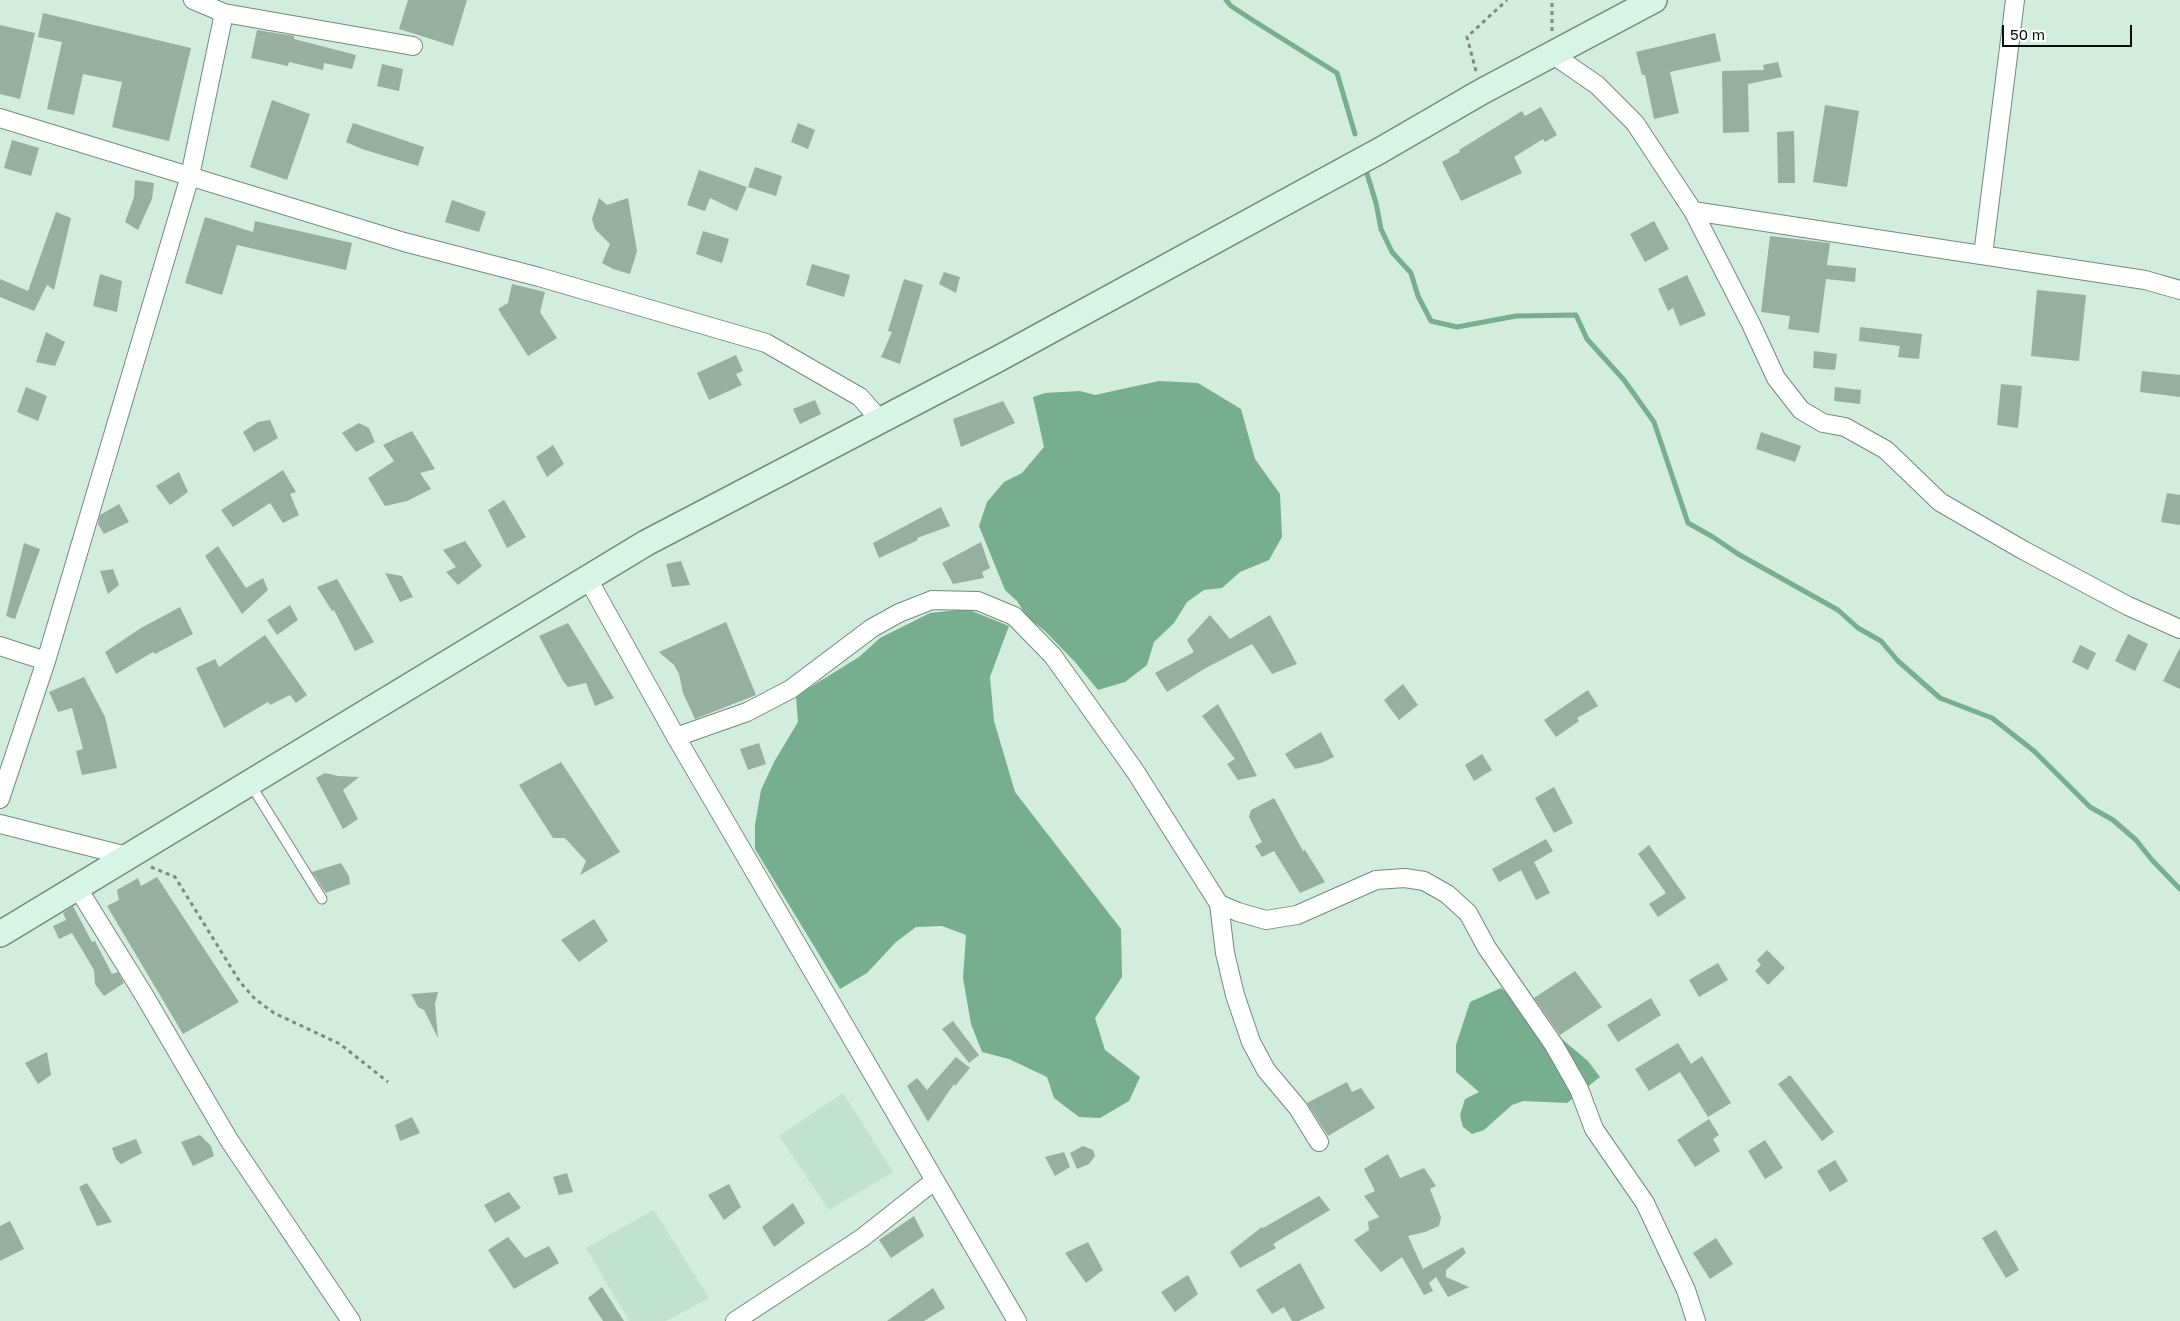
<!DOCTYPE html>
<html>
<head>
<meta charset="utf-8">
<style>
  body { margin:0 }
  #map { position:relative; width:2180px; height:1321px; overflow:hidden; background:#d2ecdd; font-family:"Golos Text",sans-serif }
  canvas { display:block }
  .scale { position:absolute; left:2002px; top:25px; width:130px; height:22px; box-sizing:border-box; border:2px solid #060f0a; border-top:0; padding-left:6px; font-size:15px; line-height:18px; white-space:nowrap; color:#060f0a; -webkit-text-stroke:4px #fff; paint-order:stroke }
</style>
</head>
<body>
<div id="map">
<canvas width="2180" height="1321"></canvas>
<div class="scale">50 m</div>
</div>
<script>
const g = document.querySelector('canvas').getContext('2d');
g.lineJoin = 'round';
function paint(path, color) {
  g.fillStyle = color;
  g.fill(path, 'evenodd');
}
function poly(rows) {
  const path = new Path2D();
  for (const r of rows) {
    path.moveTo(r[0], r[1]);
    for (let i = 2; i < r.length; i += 2) path.lineTo(r[i], r[i + 1]);
  }
  return path;
}
function strokePath(path, color, width, dash) {
  g.strokeStyle = color;
  g.lineWidth = width;
  g.lineCap = dash ? 'butt' : 'round';
  g.setLineDash(dash || []);
  g.stroke(path);
}
const built = poly([
  [843,1093,893,1172,829,1210,779,1136],
  [654,1210,709,1298,666,1321,629,1321,586,1248]
]);
const forest = poly([
  [1159,381,1198,383,1241,409,1255,459,1280,494,1282,537,1269,560,1240,572,1222,588,1204,590,1187,602,1174,623,1154,642,1147,665,1125,682,1098,690,1075,662,1045,631,1027,617,1017,601,1005,590,979,526,987,502,1004,482,1022,473,1044,447,1033,397,1045,393,1080,391,1095,395],
  [967,609,1009,626,990,677,994,721,1015,792,1121,929,1122,977,1095,1018,1105,1050,1140,1077,1129,1101,1100,1118,1079,1117,1054,1098,1047,1077,1009,1059,982,1052,971,1024,963,978,966,935,942,926,916,927,896,942,867,973,840,989,755,849,755,825,761,790,774,762,798,722,796,696,859,657,880,638,930,613],
  [1501,988,1588,1061,1600,1077,1567,1103,1523,1101,1512,1105,1484,1130,1472,1134,1463,1127,1460,1115,1465,1099,1479,1092,1456,1072,1456,1045,1470,1002]
]);
const stream = poly([
  [1226,0,1231,6,1254,21,1337,73,1355,134],
  [1365,167,1376,203,1381,229,1392,252,1411,273,1418,296,1431,321,1457,327,1516,316,1576,315,1587,339,1624,380,1654,422,1688,523,1713,537,1738,554,1838,610,1858,628,1881,641,1898,661,1940,698,1992,718,2034,751,2090,807,2113,820,2136,840,2152,860,2180,889]
]);
const building = poly([
  [408,0,467,0,453,46,399,29],
  [43,13,191,48,169,141,112,127,122,82,83,74,74,115,47,109,62,42,38,37],
  [0,25,35,33,20,99,0,94],
  [257,30,294,36,294,39,356,55,352,69,324,63,323,70,289,62,288,66,251,58],
  [1715,33,1721,61,1670,72,1679,113,1654,119,1645,75,1642,75,1636,52],
  [1778,62,1782,77,1748,84,1749,132,1723,133,1722,71,1764,70,1763,65],
  [382,64,403,69,399,91,377,86],
  [272,100,310,114,287,180,250,167],
  [1825,105,1859,111,1847,187,1813,182],
  [1541,107,1557,135,1545,142,1543,139,1514,157,1522,173,1461,201,1442,162,1460,152,1459,150,1522,111,1525,116],
  [353,123,424,147,418,166,362,149,346,142],
  [798,123,815,130,808,149,791,142],
  [1794,131,1795,183,1778,183,1777,132],
  [12,140,39,148,31,176,4,168],
  [755,167,782,176,776,196,748,187],
  [699,170,747,187,737,211,710,198,705,211,687,205],
  [135,180,154,183,152,199,138,230,125,222,134,197],
  [599,198,607,205,628,198,637,251,630,274,613,269,602,263,610,244,595,229,592,219],
  [452,200,486,212,479,232,445,222],
  [56,212,71,218,54,290,47,285,34,311,0,297,0,279,28,291],
  [205,217,253,232,255,221,352,243,346,270,237,245,222,295,185,283],
  [1654,221,1669,249,1645,262,1630,234],
  [703,231,729,239,722,263,696,254],
  [1770,236,1830,243,1827,265,1856,268,1855,282,1826,279,1819,333,1788,329,1790,316,1761,312],
  [812,264,850,275,844,297,806,285],
  [944,272,960,277,956,293,939,284],
  [100,274,122,281,117,312,93,306],
  [1687,275,1706,315,1680,326,1673,308,1668,311,1658,289],
  [904,279,923,285,900,364,881,357,892,332,888,331],
  [512,284,545,292,540,312,557,338,528,356,498,309,508,303],
  [2037,290,2086,295,2079,361,2031,356],
  [1860,327,1922,334,1919,359,1898,357,1900,346,1859,341],
  [46,332,65,342,55,366,36,362],
  [1814,351,1837,354,1835,370,1813,368],
  [736,355,743,371,736,374,742,385,709,400,697,373],
  [2142,371,2180,375,2180,397,2140,392],
  [2001,384,2022,386,2018,428,1997,425],
  [26,387,47,396,38,421,17,412],
  [1835,387,1861,390,1860,404,1834,401],
  [815,400,821,414,800,424,793,409],
  [1003,401,1015,423,961,447,953,419],
  [270,420,278,438,254,452,243,432,258,422],
  [359,423,369,428,375,442,356,452,342,433],
  [412,431,435,469,420,473,431,489,407,501,385,506,368,478,394,461,383,445],
  [1761,432,1801,446,1795,462,1756,449],
  [553,445,564,464,547,477,536,457],
  [283,470,296,492,290,494,299,515,283,523,270,503,233,527,221,510],
  [179,472,188,492,170,505,156,486],
  [2167,493,2180,495,2180,525,2161,522],
  [504,500,526,537,507,548,488,510],
  [119,504,129,522,104,534,98,524,100,515],
  [941,507,950,526,917,538,918,540,879,558,873,543],
  [465,541,482,566,458,585,446,572,456,567,443,550],
  [981,542,990,568,982,572,984,578,953,584,942,563],
  [24,543,40,549,15,619,6,616],
  [218,546,246,588,263,578,268,590,242,614,205,556],
  [681,561,690,585,672,587,666,564],
  [113,569,119,585,108,594,100,571],
  [385,573,402,576,413,597,400,602],
  [337,579,374,642,355,651,334,610,332,611,317,587],
  [290,605,298,620,277,635,267,620],
  [180,607,193,634,155,654,153,652,116,674,105,652,141,628],
  [1210,615,1230,639,1270,615,1297,664,1272,674,1252,644,1204,669,1167,692,1155,673,1194,652,1187,640],
  [726,622,756,695,695,719,683,693,679,674,674,665,659,652],
  [568,623,614,698,595,706,586,683,568,687,563,681,539,636],
  [2128,634,2148,644,2135,671,2115,661],
  [265,635,307,695,296,703,290,695,270,705,268,702,224,728,196,668,215,659,219,667],
  [2080,645,2096,653,2088,670,2072,662],
  [2180,648,2180,689,2163,681],
  [84,677,105,717,117,768,82,775,76,751,83,749,72,708,58,712,49,692],
  [1403,684,1418,705,1399,720,1384,700],
  [1588,690,1598,706,1577,718,1579,721,1556,737,1544,720],
  [1218,704,1239,741,1257,776,1238,780,1227,764,1235,759,1202,716],
  [1321,732,1334,757,1321,763,1295,769,1285,754],
  [759,743,766,764,748,770,740,749],
  [1482,754,1492,770,1474,781,1465,765],
  [561,762,620,852,580,875,586,861,565,838,553,838,519,785],
  [325,773,338,776,359,777,343,790,358,819,343,829,316,778],
  [1554,787,1573,823,1554,833,1535,798],
  [1274,798,1303,851,1305,850,1325,882,1300,893,1274,851,1262,857,1255,846,1262,842,1249,817,1251,810],
  [1546,839,1553,851,1534,862,1550,893,1536,900,1521,870,1499,882,1492,869],
  [1649,845,1686,898,1658,917,1649,904,1666,893,1638,854],
  [341,863,349,876,350,884,326,893,312,872],
  [157,877,239,1002,183,1034,107,906,119,900,117,890,138,878,141,886],
  [73,906,92,942,95,941,112,974,118,972,124,983,104,996,95,984,94,970,72,933,59,939,53,926,66,920,63,913],
  [594,919,608,941,579,962,561,940],
  [1767,950,1785,968,1768,985,1755,971,1761,965,1757,960],
  [1718,963,1728,980,1699,997,1689,980],
  [1575,971,1602,1007,1560,1035,1534,998],
  [438,992,435,1004,438,1038,424,1010,418,1007,411,994],
  [1651,998,1661,1015,1618,1042,1607,1025],
  [953,1021,979,1055,969,1063,942,1029],
  [1678,1043,1691,1064,1702,1056,1731,1103,1708,1117,1680,1072,1649,1091,1635,1069],
  [47,1052,51,1075,38,1084,25,1063],
  [956,1057,970,1068,955,1086,954,1084,928,1122,907,1086,917,1078,927,1090],
  [1790,1075,1834,1132,1822,1141,1778,1084],
  [1347,1082,1352,1092,1361,1088,1375,1108,1328,1136,1307,1103],
  [412,1117,420,1133,400,1141,395,1125],
  [1709,1119,1719,1135,1713,1139,1720,1151,1695,1167,1677,1140],
  [200,1135,211,1146,214,1156,193,1166,181,1142],
  [136,1139,142,1153,121,1164,116,1159,112,1148],
  [1765,1140,1783,1168,1765,1179,1748,1151],
  [1083,1146,1093,1150,1095,1156,1089,1164,1077,1169,1070,1153],
  [1064,1152,1070,1167,1055,1176,1045,1157],
  [1388,1154,1400,1178,1424,1168,1436,1186,1430,1189,1441,1217,1439,1226,1425,1232,1408,1236,1423,1269,1463,1247,1466,1253,1446,1270,1446,1277,1469,1287,1448,1297,1436,1277,1429,1283,1433,1291,1424,1295,1402,1257,1381,1272,1354,1240,1369,1230,1368,1222,1379,1217,1364,1196,1375,1191,1364,1169],
  [1835,1160,1848,1181,1830,1192,1817,1171],
  [567,1173,573,1192,559,1195,553,1177],
  [87,1183,112,1222,97,1226,79,1187],
  [729,1184,741,1207,724,1220,708,1195],
  [509,1192,521,1208,495,1223,484,1205],
  [1319,1196,1330,1210,1273,1244,1276,1248,1240,1268,1230,1252,1262,1227,1263,1228],
  [793,1203,805,1223,774,1247,762,1227],
  [914,1216,924,1236,891,1258,879,1240],
  [10,1221,24,1249,0,1261,0,1226],
  [1996,1230,2019,1270,2006,1278,1982,1238],
  [508,1237,525,1258,549,1246,559,1263,514,1289,488,1250],
  [1716,1238,1733,1264,1710,1279,1693,1253],
  [1088,1242,1103,1270,1086,1283,1065,1253],
  [1300,1263,1325,1308,1299,1321,1292,1321,1284,1307,1272,1314,1256,1290],
  [1188,1275,1198,1294,1175,1312,1161,1292],
  [602,1287,624,1321,603,1321,588,1298],
  [933,1288,945,1308,924,1321,887,1321]
]);
const path = poly([
  [1552,31,1552,0],
  [1476,71,1467,37,1507,0],
  [151,867,175,877,240,982,255,999,274,1013,340,1044,388,1082]
]);
const lane = poly([
  [251,785,322,899]
]);
const street = poly([
  [193,0,224,13,413,46],
  [1552,54,1597,85,1635,123,1693,211,1751,324,1776,378,1801,410,1823,423,1845,427,1886,450,1940,502,2023,550,2128,606,2180,629],
  [0,118,404,242,539,277,766,343,860,397,881,421],
  [1693,211,2145,280,2180,290],
  [1983,255,2015,0],
  [588,579,676,737,1017,1321],
  [0,646,46,661],
  [676,737,747,712,791,689,872,628,899,613,932,600,978,601,1014,616,1053,656,1135,771,1219,904,1238,912,1266,920,1297,915,1376,880,1405,878,1424,881,1447,894,1468,913,1487,948,1554,1045,1579,1089,1594,1129,1645,1203,1686,1290,1696,1321],
  [0,799,46,661,190,176,224,13],
  [0,824,127,856],
  [77,887,144,995,229,1140,351,1321],
  [1219,904,1225,953,1235,995,1251,1042,1266,1070,1298,1108,1319,1142],
  [735,1321,862,1238,934,1181]
]);
const secondary = poly([
  [0,934,646,543,996,360,1381,150,1481,92,1654,0]
]);
paint(built, '#c0e2ce');
paint(forest, '#77ae90');
strokePath(stream, '#77af90', 5);
paint(building, '#96afa0');
strokePath(lane, '#738b7d', 11);
strokePath(street, '#738b7d', 20);
strokePath(secondary, '#738b7d', 28);
strokePath(path, '#7a8c82', 3, [4, 4]);
strokePath(lane, '#fff', 9);
strokePath(street, '#fff', 18);
strokePath(secondary, '#d6f5e6', 25);
</script>
</body>
</html>
